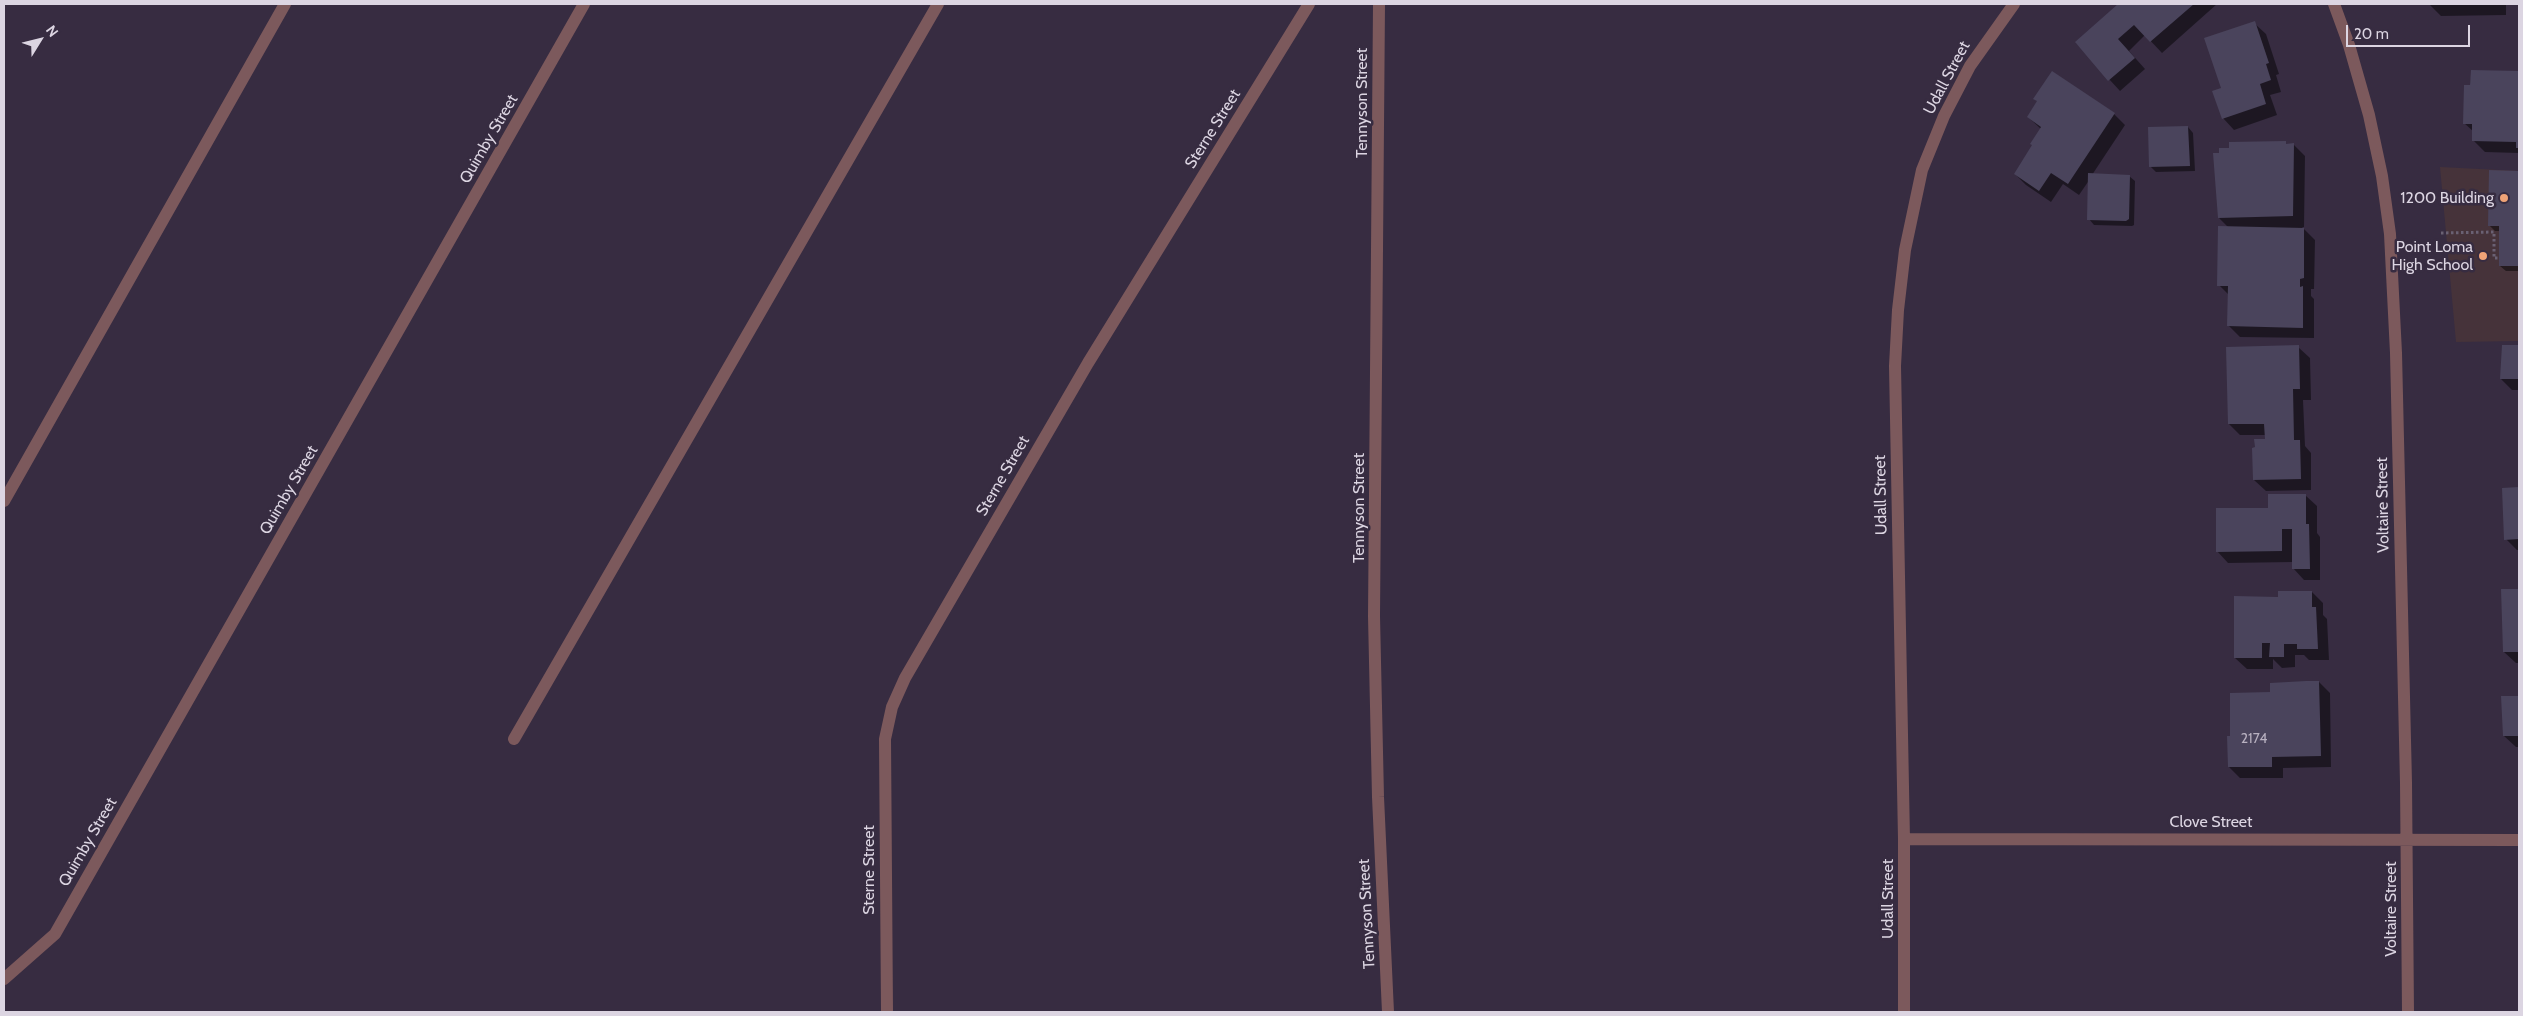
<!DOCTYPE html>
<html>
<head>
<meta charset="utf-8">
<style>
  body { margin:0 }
  #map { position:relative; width:2523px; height:1016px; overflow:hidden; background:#372c41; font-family:Cabin,sans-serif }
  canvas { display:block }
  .frame { position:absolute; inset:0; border:5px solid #dcd5e2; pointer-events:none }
  .north { position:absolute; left:15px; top:15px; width:50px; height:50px; -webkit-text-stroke:4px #372c41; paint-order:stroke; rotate:54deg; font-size:14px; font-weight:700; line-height:20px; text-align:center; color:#dcd5e2 }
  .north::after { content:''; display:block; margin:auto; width:18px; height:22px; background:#dcd5e2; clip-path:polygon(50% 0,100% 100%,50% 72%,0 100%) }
  .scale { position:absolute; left:2346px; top:25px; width:124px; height:22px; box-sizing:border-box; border:2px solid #dcd5e2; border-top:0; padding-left:6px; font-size:15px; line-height:18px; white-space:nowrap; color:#dcd5e2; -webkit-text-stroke:4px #372c41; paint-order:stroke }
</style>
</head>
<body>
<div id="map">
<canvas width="2523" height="1016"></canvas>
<div class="frame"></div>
<div class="north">N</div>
<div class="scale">20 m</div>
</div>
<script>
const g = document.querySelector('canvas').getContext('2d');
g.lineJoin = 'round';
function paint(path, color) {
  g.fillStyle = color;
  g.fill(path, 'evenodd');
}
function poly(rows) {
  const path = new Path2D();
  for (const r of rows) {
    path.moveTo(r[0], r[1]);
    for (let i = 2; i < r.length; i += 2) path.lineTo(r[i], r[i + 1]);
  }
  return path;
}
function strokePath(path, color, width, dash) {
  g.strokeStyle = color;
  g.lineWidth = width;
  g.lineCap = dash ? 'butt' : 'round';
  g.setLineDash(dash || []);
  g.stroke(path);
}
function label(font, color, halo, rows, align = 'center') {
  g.font = font + ' Cabin,sans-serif';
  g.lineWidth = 5;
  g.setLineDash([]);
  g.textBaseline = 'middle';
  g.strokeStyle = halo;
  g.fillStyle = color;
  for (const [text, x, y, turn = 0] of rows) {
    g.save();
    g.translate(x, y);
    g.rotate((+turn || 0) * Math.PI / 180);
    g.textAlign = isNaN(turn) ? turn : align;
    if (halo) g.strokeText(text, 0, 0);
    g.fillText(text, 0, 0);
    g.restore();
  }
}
const education = poly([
  [2440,167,2519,171,2519,341,2456,342]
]);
const shadow = poly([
  [2120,4,2217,4,2162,53,2145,35,2129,51,2145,69,2120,91,2076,43],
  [2506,4,2506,15,2441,16,2430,5],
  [2254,23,2266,34,2279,74,2276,75,2281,92,2270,95,2277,115,2234,130,2223,118,2223,89],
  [2472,72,2519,72,2519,153,2485,152,2474,141,2474,132,2464,123],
  [2114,114,2125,125,2092,175,2129,176,2135,181,2134,225,2132,226,2094,225,2089,219,2090,179,2079,195,2063,184,2051,202,2026,185,2015,174,2034,146,2041,129,2028,117],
  [2188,127,2193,133,2195,171,2156,172,2150,166],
  [2294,145,2305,156,2304,227,2302,227,2315,240,2314,289,2311,289,2311,296,2314,299,2314,338,2240,337,2228,325,2229,295,2219,285,2229,228,2219,218],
  [2490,172,2519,172,2519,271,2506,271,2500,266,2500,231,2495,231,2489,225],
  [2298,347,2310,358,2311,400,2303,400,2305,446,2311,453,2311,490,2266,491,2254,480,2266,435,2240,435,2229,424],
  [2503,347,2519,347,2519,390,2512,390,2501,379],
  [2519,488,2519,550,2517,550,2506,539,2504,489],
  [2305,495,2317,506,2317,533,2320,537,2320,580,2304,580,2293,568,2293,562,2228,563,2217,551,2269,509],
  [2502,590,2519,590,2519,663,2516,663,2504,652],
  [2312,592,2323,603,2323,615,2327,619,2329,660,2309,660,2304,655,2295,655,2295,667,2282,668,2273,659,2273,669,2247,669,2235,658,2279,598],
  [2319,682,2330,693,2331,767,2283,768,2283,778,2240,778,2229,767,2232,737,2271,694],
  [2502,697,2519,697,2519,747,2516,747,2504,736]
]);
const building = poly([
  [2118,4,2194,4,2150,42,2134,25,2118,39,2135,58,2108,81,2075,42],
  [2255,21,2269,63,2266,64,2271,80,2260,84,2266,104,2222,119,2212,91,2221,88,2204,38],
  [2471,70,2519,71,2519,148,2516,148,2516,142,2472,141,2472,124,2463,124,2464,85,2470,85],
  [2052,71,2115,113,2068,184,2051,173,2039,191,2014,174,2032,145,2030,144,2041,127,2027,117,2037,101,2033,99],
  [2188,126,2190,166,2149,167,2148,127],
  [2286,141,2286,144,2294,143,2293,216,2218,218,2213,153,2219,153,2219,148,2229,148,2229,142],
  [2489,170,2519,171,2519,266,2499,266,2499,226,2488,226],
  [2088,173,2130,175,2129,219,2126,221,2087,220],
  [2218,226,2304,228,2304,278,2300,279,2300,287,2303,286,2303,328,2227,326,2228,286,2217,286],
  [2299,345,2300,389,2293,389,2294,440,2300,440,2301,479,2253,480,2252,448,2255,447,2254,439,2265,439,2264,424,2228,424,2226,347],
  [2502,345,2519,345,2519,379,2500,379],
  [2519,487,2519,539,2504,540,2502,488],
  [2268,494,2306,494,2306,524,2309,524,2310,569,2292,569,2292,529,2282,529,2282,551,2216,552,2216,508,2268,508],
  [2501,589,2519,589,2519,652,2503,652],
  [2278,591,2312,591,2312,607,2316,607,2318,649,2297,649,2297,644,2284,644,2284,657,2269,657,2270,643,2262,643,2262,658,2234,658,2234,596,2278,597],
  [2306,681,2319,681,2321,756,2272,757,2272,767,2228,767,2227,736,2230,736,2230,693,2270,692,2270,683],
  [2501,696,2519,696,2519,736,2503,736]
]);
const path = poly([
  [2441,233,2494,232,2494,258,2499,258]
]);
const lane = poly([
  [4,501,285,4],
  [514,739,938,4]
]);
const street = poly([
  [1379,4,1374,616,1378,797,1388,1012],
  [2334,4,2349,45,2369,115,2382,176,2390,234,2396,353,2406,783,2408,1012],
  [1904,839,2519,840],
  [4,979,55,934,584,4],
  [887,1012,885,739,892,707,905,678,1088,363,1309,4],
  [1904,1012,1904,839,1895,366,1898,310,1905,250,1922,170,1944,116,1970,66,2014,4]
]);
const markers = [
  [2504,198,5,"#efa377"],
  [2483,256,5,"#efa377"]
];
const numberNames = [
  ["2174",2254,739]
];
const streetNames = [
  ["Udall Street",1947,78,-62],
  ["Tennyson Street",1362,103,-90],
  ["Sterne Street",1213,129,-58],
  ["Quimby Street",489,139,-60],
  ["Sterne Street",1003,476,-60],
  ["Quimby Street",289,490,-60],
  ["Udall Street",1881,495,-91],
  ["Voltaire Street",2383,505,-91],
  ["Tennyson Street",1359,508,-90],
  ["Clove Street",2211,822],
  ["Quimby Street",88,842,-60],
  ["Sterne Street",869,870,-90],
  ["Udall Street",1888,899,-90],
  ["Voltaire Street",2391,909,-90],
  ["Tennyson Street",1367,914,-93]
];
const poiNames = [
  ["1200 Building",2494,198],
  ["Point Loma",2473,247],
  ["High School",2473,265]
];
paint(education, '#46333a');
paint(shadow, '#0007');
paint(building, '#4a445c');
strokePath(path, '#6a6173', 3, [2.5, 2.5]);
strokePath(lane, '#7c595c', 12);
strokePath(street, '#7c595c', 12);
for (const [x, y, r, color] of markers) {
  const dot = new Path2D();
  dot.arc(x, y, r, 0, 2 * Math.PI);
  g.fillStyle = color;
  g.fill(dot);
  strokePath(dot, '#372c41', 2);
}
label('14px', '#b8b1c0', null, numberNames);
label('16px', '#dcd5e2', '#372c41', streetNames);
label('16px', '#dcd5e2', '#372c41', poiNames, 'right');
</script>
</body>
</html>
